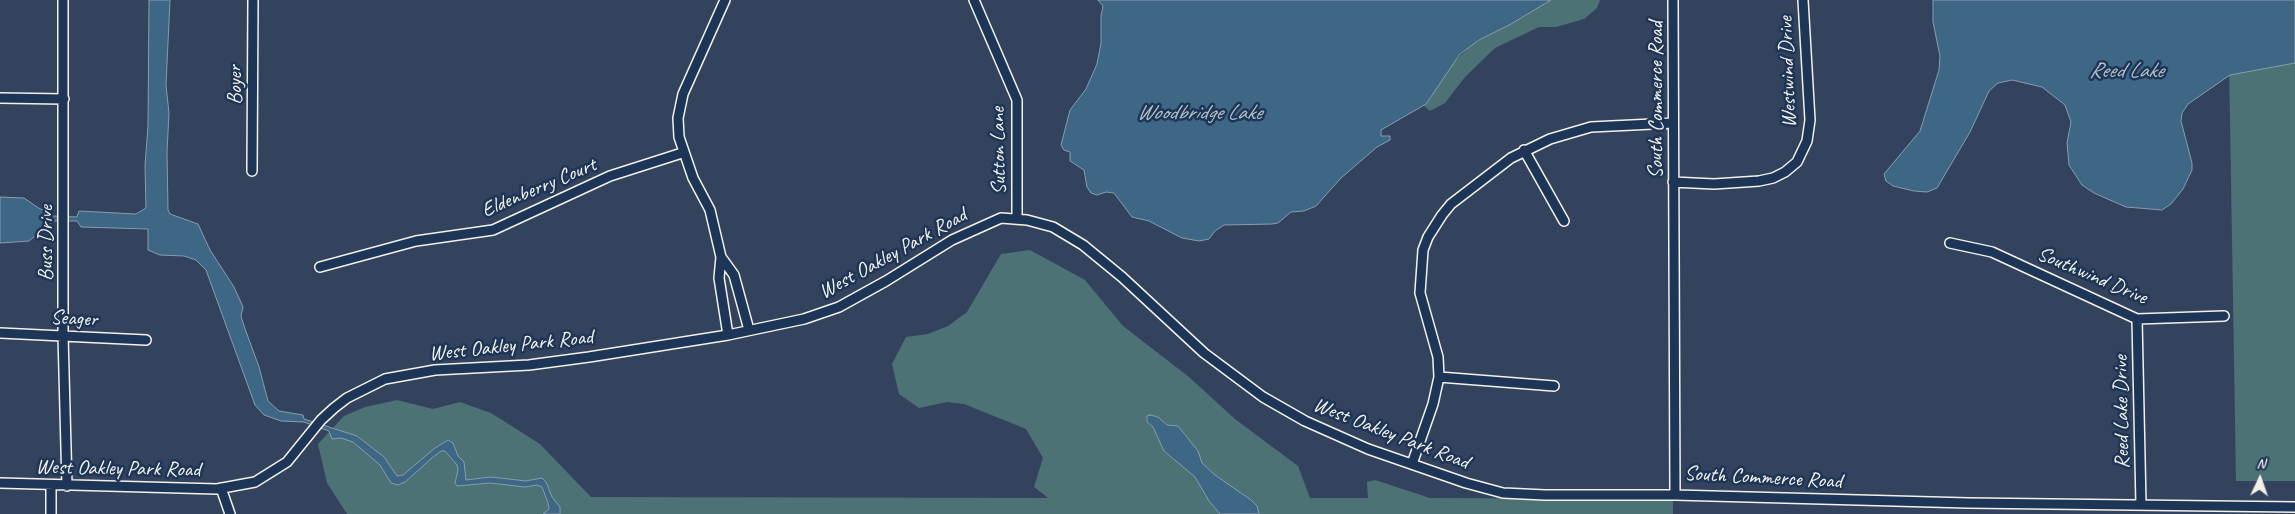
<!DOCTYPE html>
<html>
<head>
<meta charset="utf-8">
<style>
  body { margin:0 }
  #map { position:relative; width:2295px; height:514px; overflow:hidden; background:#33435e; font-family:Caveat,sans-serif }
  canvas { display:block }
  .north { position:absolute; left:2235px; top:454px; width:50px; height:50px; -webkit-text-stroke:4px #1d3557; paint-order:stroke; rotate:3deg; font-size:14px; font-weight:700; line-height:20px; text-align:center; color:#f4f1e8 }
  .north::after { content:''; display:block; margin:auto; width:18px; height:22px; background:#f4f1e8; clip-path:polygon(50% 0,100% 100%,50% 72%,0 100%) }
</style>
</head>
<body>
<div id="map">
<canvas width="2295" height="514"></canvas>
<div class="north">N</div>
</div>
<script>
const g = document.querySelector('canvas').getContext('2d');
g.lineJoin = 'round';
function paint(path, color) {
  g.fillStyle = color;
  g.fill(path, 'evenodd');
}
function poly(rows) {
  const path = new Path2D();
  for (const r of rows) {
    path.moveTo(r[0], r[1]);
    for (let i = 2; i < r.length; i += 2) path.lineTo(r[i], r[i + 1]);
  }
  return path;
}
function strokePath(path, color, width, dash) {
  g.strokeStyle = color;
  g.lineWidth = width;
  g.lineCap = dash ? 'butt' : 'round';
  g.setLineDash(dash || []);
  g.stroke(path);
}
function label(font, color, halo, rows, align = 'center') {
  g.font = font + ' Caveat,sans-serif';
  g.lineWidth = 5;
  g.setLineDash([]);
  g.textBaseline = 'middle';
  g.strokeStyle = halo;
  g.fillStyle = color;
  for (const [text, x, y, turn = 0] of rows) {
    g.save();
    g.translate(x, y);
    g.rotate((+turn || 0) * Math.PI / 180);
    g.textAlign = isNaN(turn) ? turn : align;
    if (halo) g.strokeText(text, 0, 0);
    g.fillText(text, 0, 0);
    g.restore();
  }
}
const green = poly([
  [1551,0,1600,0,1597,8,1584,19,1556,27,1539,27,1495,48,1465,77,1445,103,1430,111,1424,106,1451,65,1471,45],
  [2228,0,2295,0,2295,481,2236,481],
  [1030,250,1085,280,1123,326,1189,377,1235,419,1298,466,1310,498,1368,498,1367,482,1375,480,1430,498,1673,499,1673,514,347,514,327,483,318,444,344,416,365,407,397,400,433,409,460,402,491,413,540,444,591,497,1048,498,1034,487,1043,458,1026,429,964,404,947,402,919,408,899,394,892,364,906,337,928,334,948,326,967,312,1001,254]
]);
const water = poly([
  [149,0,170,0,166,85,169,113,167,152,168,210,170,214,198,224,210,250,234,287,243,307,241,316,244,326,259,367,268,401,279,411,303,415,304,419,357,436,384,457,397,476,403,475,435,448,448,440,453,443,458,456,464,462,466,480,491,477,526,481,542,478,546,482,552,497,560,507,560,514,543,514,549,509,548,503,542,487,537,485,525,487,490,483,457,486,455,483,458,470,457,465,445,451,441,451,433,457,405,482,398,485,391,483,380,465,353,442,341,438,332,439,329,431,304,422,281,421,264,415,255,405,206,270,196,260,184,256,160,255,148,250,148,229,81,227,77,221,53,221,29,241,0,243,0,197,24,198,40,209,49,211,53,216,77,217,79,211,136,214,146,208,145,165,148,126,149,0],
  [1098,0,1551,0,1511,24,1479,40,1460,54,1426,104,1381,130,1381,136,1390,136,1390,140,1377,147,1341,178,1316,206,1304,211,1291,212,1278,223,1272,224,1224,225,1215,231,1209,239,1199,241,1182,238,1149,221,1132,217,1114,193,1106,192,1097,195,1091,193,1087,187,1084,170,1070,161,1070,152,1064,150,1061,145,1070,110,1086,89,1097,64,1101,43,1101,16,1103,6,1098,0],
  [1933,0,2295,0,2295,63,2230,75,2188,104,2182,113,2181,121,2192,163,2192,170,2183,189,2171,204,2162,210,2126,207,2094,193,2082,185,2069,165,2067,143,2071,122,2065,105,2042,87,2012,80,1998,83,1989,91,1970,132,1937,188,1927,192,1914,191,1893,186,1886,181,1884,174,1920,131,1939,70,1940,56,1933,22,1933,0],
  [1150,415,1158,417,1167,425,1178,426,1198,451,1202,463,1215,475,1251,500,1257,506,1259,514,1220,514,1209,501,1195,477,1164,451,1153,427,1147,422,1147,416,1150,415]
]);
const minor = poly([
  [63,0,63,335,67,486],
  [725,0,683,94,678,118,679,137,693,178,710,210,721,257,734,275,749,330],
  [974,0,1017,100,1017,219],
  [1673,0,1675,495],
  [0,98,64,99],
  [1524,150,1564,221],
  [252,171,253,0],
  [1673,182,1714,184,1759,181,1773,178,1785,172,1797,162,1807,141,1810,120,1803,0],
  [1950,243,1992,252,2137,319,2224,316],
  [721,257,719,278,728,335],
  [320,267,416,241,493,230,610,176,682,153],
  [2137,319,2141,505],
  [0,333,146,340],
  [1439,377,1554,386],
  [1412,464,1433,404,1439,377,1438,357,1420,293,1423,250,1428,237,1442,215,1451,204,1511,158,1550,139,1591,127,1673,123],
  [0,483,217,489,255,482,287,462,321,420,334,408,347,398,385,379,435,370,529,365,589,357,728,335,804,319,839,307,886,281,952,240,1001,218,1027,220,1053,227,1083,245,1122,277,1204,353,1263,397,1305,421,1368,449,1466,483,1503,493,1545,495,1675,495,1968,503,2295,507],
  [221,488,230,514],
  [51,514,51,485]
]);
const streetNames = [
  ["Westwind Drive",1788,72,-92],
  ["Boyer",235,85,-90],
  ["South Commerce Road",1656,100,-90],
  ["Sutton Lane",999,151,-91],
  ["Eldenberry Court",539,188,-23],
  ["Buss Drive",46,243,-90],
  ["West Oakley Park Road",893,254,-29],
  ["Southwind Drive",2092,276,23],
  ["Seager",74,319,3],
  ["West Oakley Park Road",511,346,-6],
  ["Reed Lake Drive",2122,412,-91],
  ["West Oakley Park Road",1391,434,21],
  ["West Oakley Park Road",118,469,1],
  ["South Commerce Road",1763,478,3]
];
const waterNames = [
  ["Reed Lake",2126,71],
  ["Woodbridge Lake",1199,113]
];
paint(green, '#4c7275');
paint(water, '#3d6784');
strokePath(water, '#869eac', 1);
strokePath(minor, '#f4f1e8', 12);
strokePath(minor, '#1d3557', 9);
label('21px', '#f4f1e8', '#1d3557', streetNames);
label('italic 22px', '#b4c1c5', '#1d3557', waterNames);
</script>
</body>
</html>
